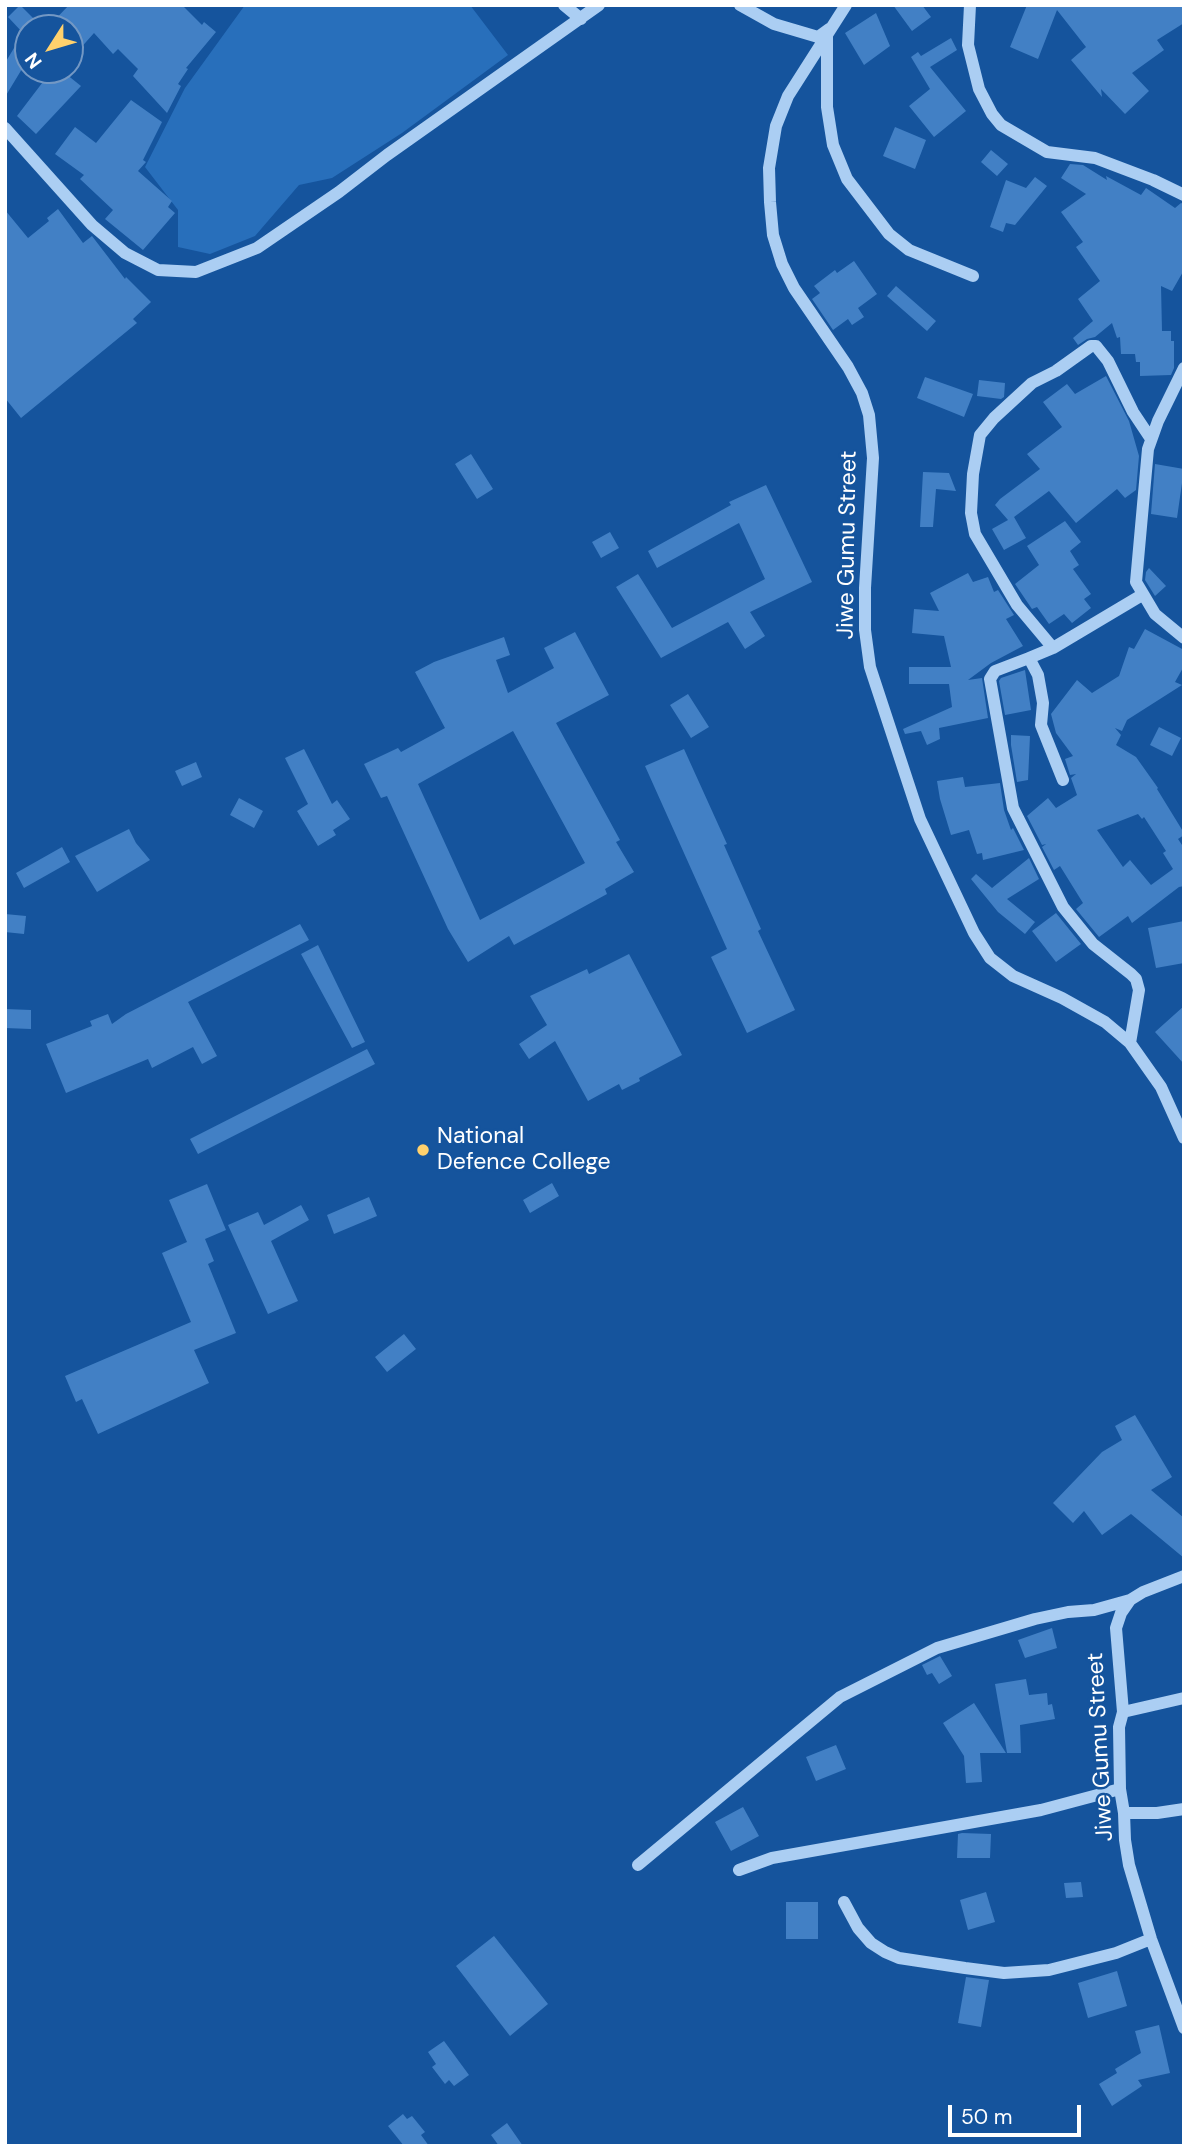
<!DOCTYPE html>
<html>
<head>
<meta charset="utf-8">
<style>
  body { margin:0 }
  #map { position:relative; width:1189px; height:2151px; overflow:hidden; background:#15549d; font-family:"DM Sans",sans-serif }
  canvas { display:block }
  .frame { position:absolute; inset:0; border:7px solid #fff; pointer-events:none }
  .north { position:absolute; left:14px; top:14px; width:70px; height:70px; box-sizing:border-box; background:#15549d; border:2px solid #7398c4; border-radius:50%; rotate:233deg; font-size:19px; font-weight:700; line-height:28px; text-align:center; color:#fff }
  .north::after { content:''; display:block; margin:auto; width:24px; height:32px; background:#ffd16d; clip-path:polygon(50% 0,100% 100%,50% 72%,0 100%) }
  .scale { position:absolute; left:948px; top:2105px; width:133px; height:32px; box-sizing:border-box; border:4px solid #fff; border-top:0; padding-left:9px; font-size:21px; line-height:24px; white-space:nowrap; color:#fff; -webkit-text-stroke:5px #15549d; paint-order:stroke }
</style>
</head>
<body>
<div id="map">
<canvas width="1189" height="2151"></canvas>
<div class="frame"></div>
<div class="north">N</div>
<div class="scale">50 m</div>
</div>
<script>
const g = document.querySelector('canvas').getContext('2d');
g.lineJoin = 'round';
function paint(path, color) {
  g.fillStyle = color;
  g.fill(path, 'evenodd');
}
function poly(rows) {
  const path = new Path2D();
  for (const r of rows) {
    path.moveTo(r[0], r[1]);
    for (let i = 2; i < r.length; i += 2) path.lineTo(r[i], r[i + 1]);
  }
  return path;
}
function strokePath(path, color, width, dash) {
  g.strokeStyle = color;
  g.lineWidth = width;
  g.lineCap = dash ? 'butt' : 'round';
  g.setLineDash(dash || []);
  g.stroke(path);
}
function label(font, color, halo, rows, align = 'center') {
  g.font = font + ' "DM Sans",sans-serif';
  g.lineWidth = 5;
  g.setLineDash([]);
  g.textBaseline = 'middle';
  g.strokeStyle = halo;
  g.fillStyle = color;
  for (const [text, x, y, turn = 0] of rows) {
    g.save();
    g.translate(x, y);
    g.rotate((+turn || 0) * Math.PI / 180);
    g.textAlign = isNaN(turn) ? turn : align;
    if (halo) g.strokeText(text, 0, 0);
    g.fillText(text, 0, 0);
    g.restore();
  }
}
const green = poly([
  [245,5,470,5,508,55,402,133,332,178,299,185,255,236,210,254,178,247,178,210,145,167,185,88]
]);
const building = poly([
  [20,5,43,28,28,28,28,59,5,97,5,63,23,33,8,17],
  [69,5,182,5,202,25,204,22,216,32,186,68,188,69,178,84,181,86,167,113,133,76,138,69,118,49,113,54,94,33,78,51,70,44,70,28,47,28],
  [893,5,922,5,931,17,912,31],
  [1027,5,1184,5,1184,23,1157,40,1164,50,1132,73,1149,91,1125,114,1101,89,1102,97,1071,60,1086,47,1057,10,1038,59,1010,47],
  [876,13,890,46,864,65,845,33],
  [951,38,957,50,930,67,966,111,934,137,909,106,930,89,911,57,918,52,921,56],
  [52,70,61,70,81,86,36,134,17,116],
  [131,100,162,122,143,160,146,162,138,171,172,201,168,207,175,213,143,250,105,219,113,210,80,179,84,175,55,154,75,127,96,143],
  [895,127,926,140,915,169,883,156],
  [991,150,1008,164,997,176,981,162],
  [1070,164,1083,165,1107,180,1106,176,1141,195,1146,188,1175,208,1181,203,1184,204,1184,270,1172,291,1161,286,1162,331,1171,331,1171,341,1174,341,1174,368,1171,375,1140,376,1140,362,1136,362,1135,354,1121,354,1120,337,1117,338,1112,323,1095,337,1087,339,1078,345,1073,338,1093,321,1078,299,1100,281,1076,247,1083,242,1061,212,1086,194,1061,178],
  [1035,177,1047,186,1015,225,1006,223,1003,232,990,227,1006,180,1026,188],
  [58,209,83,243,92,236,125,279,126,277,151,302,133,319,137,323,21,418,5,398,5,210,28,238,49,221,47,218],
  [854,261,877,294,858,308,864,317,852,325,848,319,833,330,812,299,820,293,814,286,835,270,837,273],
  [896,286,936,321,927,331,887,296],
  [1106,376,1129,421,1139,456,1136,490,1125,498,1117,489,1076,523,1049,491,1014,517,1026,538,1004,550,992,529,1008,520,995,505,1000,499,1040,469,1027,454,1062,427,1043,402,1067,384,1075,394],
  [925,377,973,394,964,417,917,398],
  [979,380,1005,383,1004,397,1001,399,977,396],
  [471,454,493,489,477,499,455,464],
  [1155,464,1184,469,1177,518,1151,514],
  [923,472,949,473,956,491,936,489,933,527,920,527],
  [766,485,812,582,750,612,765,636,745,649,728,622,661,658,616,587,638,574,672,628,765,579,739,523,657,568,648,551,731,505,729,502],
  [1065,521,1081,542,1070,551,1079,565,1073,569,1091,594,1084,599,1091,608,1072,623,1064,614,1049,624,1037,607,1032,609,1015,584,1039,565,1027,546],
  [610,532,619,548,601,558,592,542],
  [1149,568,1166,586,1155,596,1145,580,1146,572],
  [968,573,973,582,988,577,994,592,998,590,1014,615,1006,619,1023,646,991,663,968,680,982,678,988,718,939,728,940,739,927,745,921,731,905,734,903,729,952,707,949,684,909,684,909,667,951,667,944,636,912,633,914,609,939,611,930,593],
  [1145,629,1184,650,1184,666,1175,682,1182,685,1127,720,1122,731,1115,728,1121,735,1116,745,1136,757,1158,788,1157,789,1184,833,1184,835,1178,839,1184,848,1184,886,1179,887,1132,923,1128,916,1099,937,1076,909,1083,903,1060,866,1054,870,1042,847,1046,844,1042,845,1027,816,1048,798,1056,808,1077,795,1071,778,1076,774,1070,775,1065,759,1073,756,1056,733,1051,714,1077,680,1092,693,1119,676,1129,647,1134,649],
  [1138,814,1142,819,1144,817,1166,851,1163,853,1173,869,1151,885,1130,860,1123,867,1097,830],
  [575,632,609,695,556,723,620,840,616,842,634,872,605,889,607,894,514,945,509,936,468,962,448,929,387,796,381,798,364,764,398,748,401,752,445,728,415,672,434,662,504,637,510,655,496,660,508,693,554,668,544,648],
  [513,731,585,863,480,920,418,784],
  [1025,670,1031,710,1005,715,999,681,1001,678],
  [688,694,709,727,691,738,670,705],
  [1159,727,1181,738,1172,756,1150,745],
  [1011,735,1030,736,1028,780,1017,782,1011,745],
  [304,749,332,804,337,800,350,819,333,830,336,835,318,846,297,811,308,804,285,758],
  [684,749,727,844,724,845,761,929,758,931,795,1010,747,1033,711,957,727,949,645,766],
  [196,762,202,777,182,786,175,771],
  [963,777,965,787,1000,783,1004,810,1011,830,1013,828,1024,850,983,860,982,853,977,854,969,830,951,835,940,799,937,781],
  [239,798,263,811,254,828,230,815],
  [129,829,136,843,150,860,97,892,75,856],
  [62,847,70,862,24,888,16,873],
  [1029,858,1039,879,1007,899,1035,922,1025,934,998,912,971,879,976,874,992,888],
  [1056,913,1081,944,1056,962,1032,931],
  [5,914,26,916,24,934,5,932],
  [1184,921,1184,963,1156,968,1148,928],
  [300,924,309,940,188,1002,217,1056,202,1064,193,1047,152,1068,148,1059,66,1093,46,1044,92,1026,90,1021,108,1014,112,1024,126,1014],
  [318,945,365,1042,352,1048,301,954],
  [629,954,682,1055,639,1078,640,1081,622,1090,619,1084,588,1101,555,1041,529,1059,519,1044,547,1025,530,996,587,969,589,974],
  [1184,1006,1184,1064,1155,1032],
  [5,1009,31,1010,31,1029,5,1028],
  [367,1049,375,1064,198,1154,190,1139],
  [552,1183,559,1196,530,1213,523,1200],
  [207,1184,226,1230,205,1239,214,1261,208,1264,236,1333,194,1350,209,1383,98,1434,82,1399,76,1402,65,1376,191,1322,162,1253,187,1242,169,1200],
  [369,1197,377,1216,334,1234,327,1215],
  [301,1205,309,1220,271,1241,298,1301,268,1314,228,1225,258,1212,264,1225],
  [404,1334,416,1349,387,1372,375,1357],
  [1135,1415,1172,1477,1151,1490,1184,1518,1184,1558,1131,1514,1102,1535,1084,1511,1073,1523,1053,1503,1102,1452,1122,1440,1115,1426],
  [1052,1628,1057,1648,1025,1658,1018,1640],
  [940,1656,952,1676,939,1684,932,1673,927,1675,922,1665],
  [1026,1679,1029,1695,1047,1693,1048,1705,1052,1704,1055,1719,1020,1725,1021,1753,1007,1753,995,1684],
  [974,1703,1006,1753,980,1753,982,1782,966,1783,964,1756,943,1723],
  [836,1745,846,1769,816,1781,806,1757],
  [743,1807,759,1836,731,1851,715,1822],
  [962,1833,991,1834,990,1858,957,1858,958,1834],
  [1081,1882,1083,1897,1066,1898,1064,1883],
  [986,1892,995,1922,968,1930,960,1900],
  [786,1902,818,1902,818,1939,786,1939],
  [494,1936,548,2004,510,2036,456,1966],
  [1117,1971,1127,2006,1088,2018,1078,1983],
  [966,1977,989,1980,981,2027,958,2023],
  [1159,2025,1170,2073,1138,2080,1142,2086,1112,2106,1099,2084,1117,2073,1115,2069,1141,2053,1135,2031],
  [444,2041,469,2075,454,2086,449,2080,445,2084,432,2067,436,2064,428,2052],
  [403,2114,407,2119,412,2116,425,2132,421,2135,429,2146,404,2146,388,2126],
  [507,2123,523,2146,499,2146,491,2135]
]);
const minor = poly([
  [564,5,581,19],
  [740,5,774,24,818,37,829,29],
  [846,5,788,96,776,126,769,168,770,202,773,235,782,264,794,288,848,367,862,393,869,415,873,458,865,588,865,630,870,667,920,819,974,933,990,958,1013,976,1062,998,1105,1022,1130,1043,1161,1087,1184,1138],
  [970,5,968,45,979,89,992,114,1001,125,1047,152,1095,158,1153,180,1184,195],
  [827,36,827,107,833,145,847,179,889,234,909,250,973,276],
  [5,128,92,225,125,253,158,270,196,272,257,248,339,192,387,155,599,5],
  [1184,368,1158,421,1148,449,1136,582,1155,614,1184,638],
  [1053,648,1017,605,975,534,971,513,973,474,980,435,994,418,1032,383,1056,371,1091,346,1096,346,1108,361,1133,412,1151,439],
  [1029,658,995,671,990,679,1013,808,1063,907,1093,944,1131,974,1136,979,1139,990,1130,1043],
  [1063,780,1041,725,1043,703,1038,675,1029,658,1053,648,1142,595],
  [1184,1576,1143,1592,1130,1600,1121,1613,1116,1628,1123,1712,1119,1727,1120,1789,1124,1813,1125,1840,1129,1865,1151,1939,1184,2028],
  [1123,1712,1184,1698],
  [1124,1813,1157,1813,1184,1809],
  [638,1865,840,1697,937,1648,1035,1619,1068,1612,1094,1610,1130,1600],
  [739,1870,772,1858,1041,1810,1120,1789],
  [844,1902,858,1928,871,1943,885,1952,899,1958,965,1968,1004,1973,1049,1970,1116,1953,1151,1939]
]);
const markers = [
  [423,1150,7,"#ffd16d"]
];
const streetNames = [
  ["Jiwe Gumu Street",848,545,-89],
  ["Jiwe Gumu Street",1101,1747,-93]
];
const poiNames = [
  ["National",437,1137],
  ["Defence College",437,1163]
];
paint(green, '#286fbb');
paint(building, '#4280c5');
strokePath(minor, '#abcef3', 12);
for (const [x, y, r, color] of markers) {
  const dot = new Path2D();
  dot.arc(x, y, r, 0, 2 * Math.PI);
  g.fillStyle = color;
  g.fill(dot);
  strokePath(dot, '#15549d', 2.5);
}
label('23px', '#fff', '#15549d', streetNames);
label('23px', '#fff', '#15549d', poiNames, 'left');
</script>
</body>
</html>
